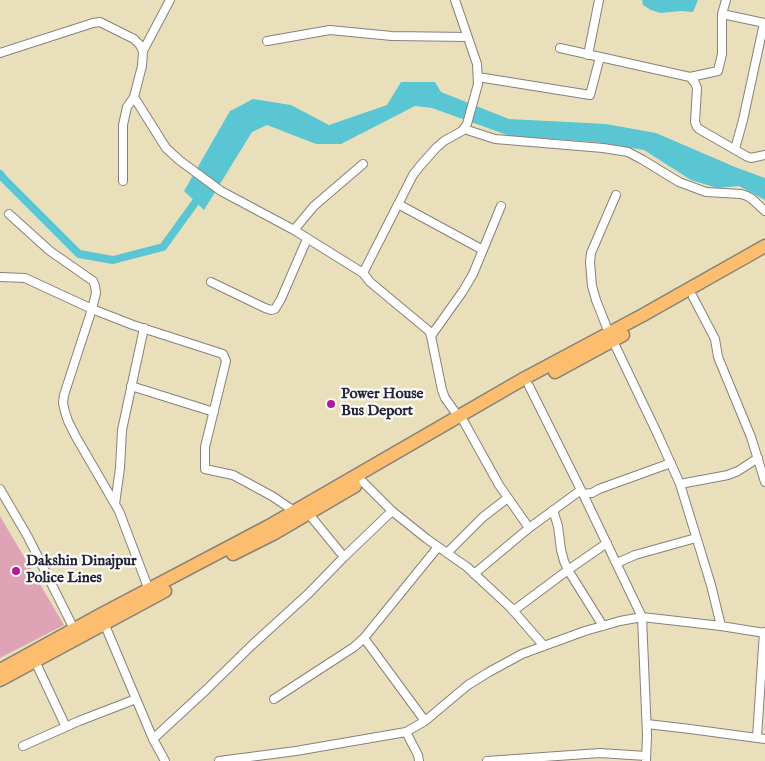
<!DOCTYPE html>
<html>
<head>
<meta charset="utf-8">
<style>
  body { margin:0 }
  canvas { display:block; background:#e9e0bb }
</style>
</head>
<body>
<canvas width="765" height="761"></canvas>
<script>
const g = document.querySelector('canvas').getContext('2d');
g.lineJoin = 'round';
function paint(path, color) {
  g.fillStyle = color;
  g.fill(path, 'evenodd');
}
function poly(rows) {
  const path = new Path2D();
  for (const r of rows) {
    path.moveTo(r[0], r[1]);
    for (let i = 2; i < r.length; i += 2) path.lineTo(r[i], r[i + 1]);
  }
  return path;
}
function strokePath(path, color, width, dash) {
  g.strokeStyle = color;
  g.lineWidth = width;
  g.lineCap = dash ? 'butt' : 'round';
  g.setLineDash(dash || []);
  g.stroke(path);
}
function label(font, color, halo, rows, align = 'center') {
  g.font = font + ' "IM FELL English",serif';
  g.lineWidth = 4.5;
  g.setLineDash([]);
  g.textBaseline = 'middle';
  g.strokeStyle = halo;
  g.fillStyle = color;
  for (const [text, x, y, turn = 0] of rows) {
    g.save();
    g.translate(x, y);
    g.rotate((+turn || 0) * Math.PI / 180);
    g.textAlign = isNaN(turn) ? turn : align;
    if (halo) g.strokeText(text, 0, 0);
    g.fillText(text, 0, 0);
    g.restore();
  }
}
const water = poly([
  [642,0,698,0,693,12,681,11,660,13,651,10,643,5],
  [401,82,435,82,441,92,509,119,606,124,656,133,735,167,765,178,765,200,739,186,717,188,691,180,644,150,595,142,510,136,432,108,415,106,341,144,316,144,267,125,252,132,204,210,184,191,230,111,253,99,291,105,329,125,387,105]
]);
const canal = poly([
  [0,174,3,178,79,254,113,260,163,247,197,200,200,193]
]);
const building = poly([
  [0,516,64,625,0,658]
]);
const minor = poly([
  [722,14,765,23],
  [267,41,330,30,392,36,467,37],
  [560,48,690,77,695,83,697,88,695,122,697,127,699,129,746,156,751,158,765,155],
  [143,51,170,0],
  [0,53,93,23,100,22,134,39,140,45,143,51,142,66,134,97,127,107,123,125,123,181],
  [588,55,599,0],
  [478,77,590,95,600,57],
  [690,77,718,71,722,54,722,14,726,0],
  [134,97,166,148,179,160,221,191,294,230,363,273,370,282,429,331,431,336,442,390,445,398,458,416],
  [464,129,495,139,603,148,628,152,643,160,679,182,706,192,741,194,747,196,752,199,765,211],
  [735,149,743,120,764,23],
  [398,204,483,250],
  [9,214,50,251,93,281,95,286,96,293,92,309,64,395,63,403,65,412,68,421,76,437,119,511,149,590],
  [294,230,314,206,363,164],
  [363,273,413,175,420,166,436,148,444,141,462,131,467,124,478,84,477,64,455,0],
  [0,277,25,278,92,309,133,325,223,354,226,361,205,447,205,469,233,475,272,496,294,511,296,514],
  [211,282,265,308,271,310,275,309,281,299,307,239],
  [693,297,715,339,718,357,751,437,765,482],
  [609,333,596,300,592,286,590,262,591,253,616,195],
  [431,336,463,291,473,274,501,206],
  [613,341,658,435,680,484,711,585,721,626],
  [131,386,214,412],
  [529,386,583,494,642,617,647,735,646,761],
  [464,422,499,485,529,528],
  [363,482,392,511,427,539,467,567,510,607,544,646],
  [680,484,728,475,738,471,758,458],
  [0,489,28,537,74,629],
  [583,494,592,493,599,489,671,463],
  [115,504,120,468,122,430,144,328],
  [553,510,558,526,561,550,564,561,568,570,603,626],
  [308,513,344,557],
  [447,553,483,517,505,500,508,498],
  [617,563,635,555,696,538],
  [474,574,529,528,581,490],
  [513,611,568,570,607,543],
  [104,623,153,739,165,761],
  [364,638,425,721],
  [35,661,66,727],
  [274,699,354,647,364,638,438,547],
  [647,724,690,729,765,739],
  [406,732,418,755,419,761],
  [757,737,764,632],
  [153,739,206,690,252,645,308,594,344,557,392,511],
  [23,746,79,721,136,699],
  [219,761,296,751,406,732,425,721,468,685,489,672,522,654,585,631,620,621,642,617,721,626,765,633],
  [487,761,600,753,646,756]
]);
const trunk = poly([
  [555,372,623,335],
  [233,554,273,534,355,486],
  [0,670,100,615,269,526,525,378,643,315,765,246],
  [0,680,165,591]
]);
const markers = [
  [331,404,5,"#b5179e"],
  [16,571,5,"#b5179e"]
];
const poiNames = [
  ["Power House",341,395],
  ["Bus Deport",341,412],
  ["Dakshin Dinajpur",26,562],
  ["Police Lines",26,579]
];
paint(water, '#5ac6d3');
strokePath(canal, '#5ac6d3', 8);
paint(building, '#dea3b5');
strokePath(minor, '#86817b', 10);
strokePath(trunk, '#86817b', 15);
strokePath(minor, '#fff', 8);
strokePath(trunk, '#fcbd6e', 12);
for (const [x, y, r, color] of markers) {
  const dot = new Path2D();
  dot.arc(x, y, r, 0, 2 * Math.PI);
  g.fillStyle = color;
  g.fill(dot);
  strokePath(dot, '#fdfcf7', 2);
}
label('bold 15px', '#22223b', '#fdfcf7', poiNames, 'left');
</script>
</body>
</html>
